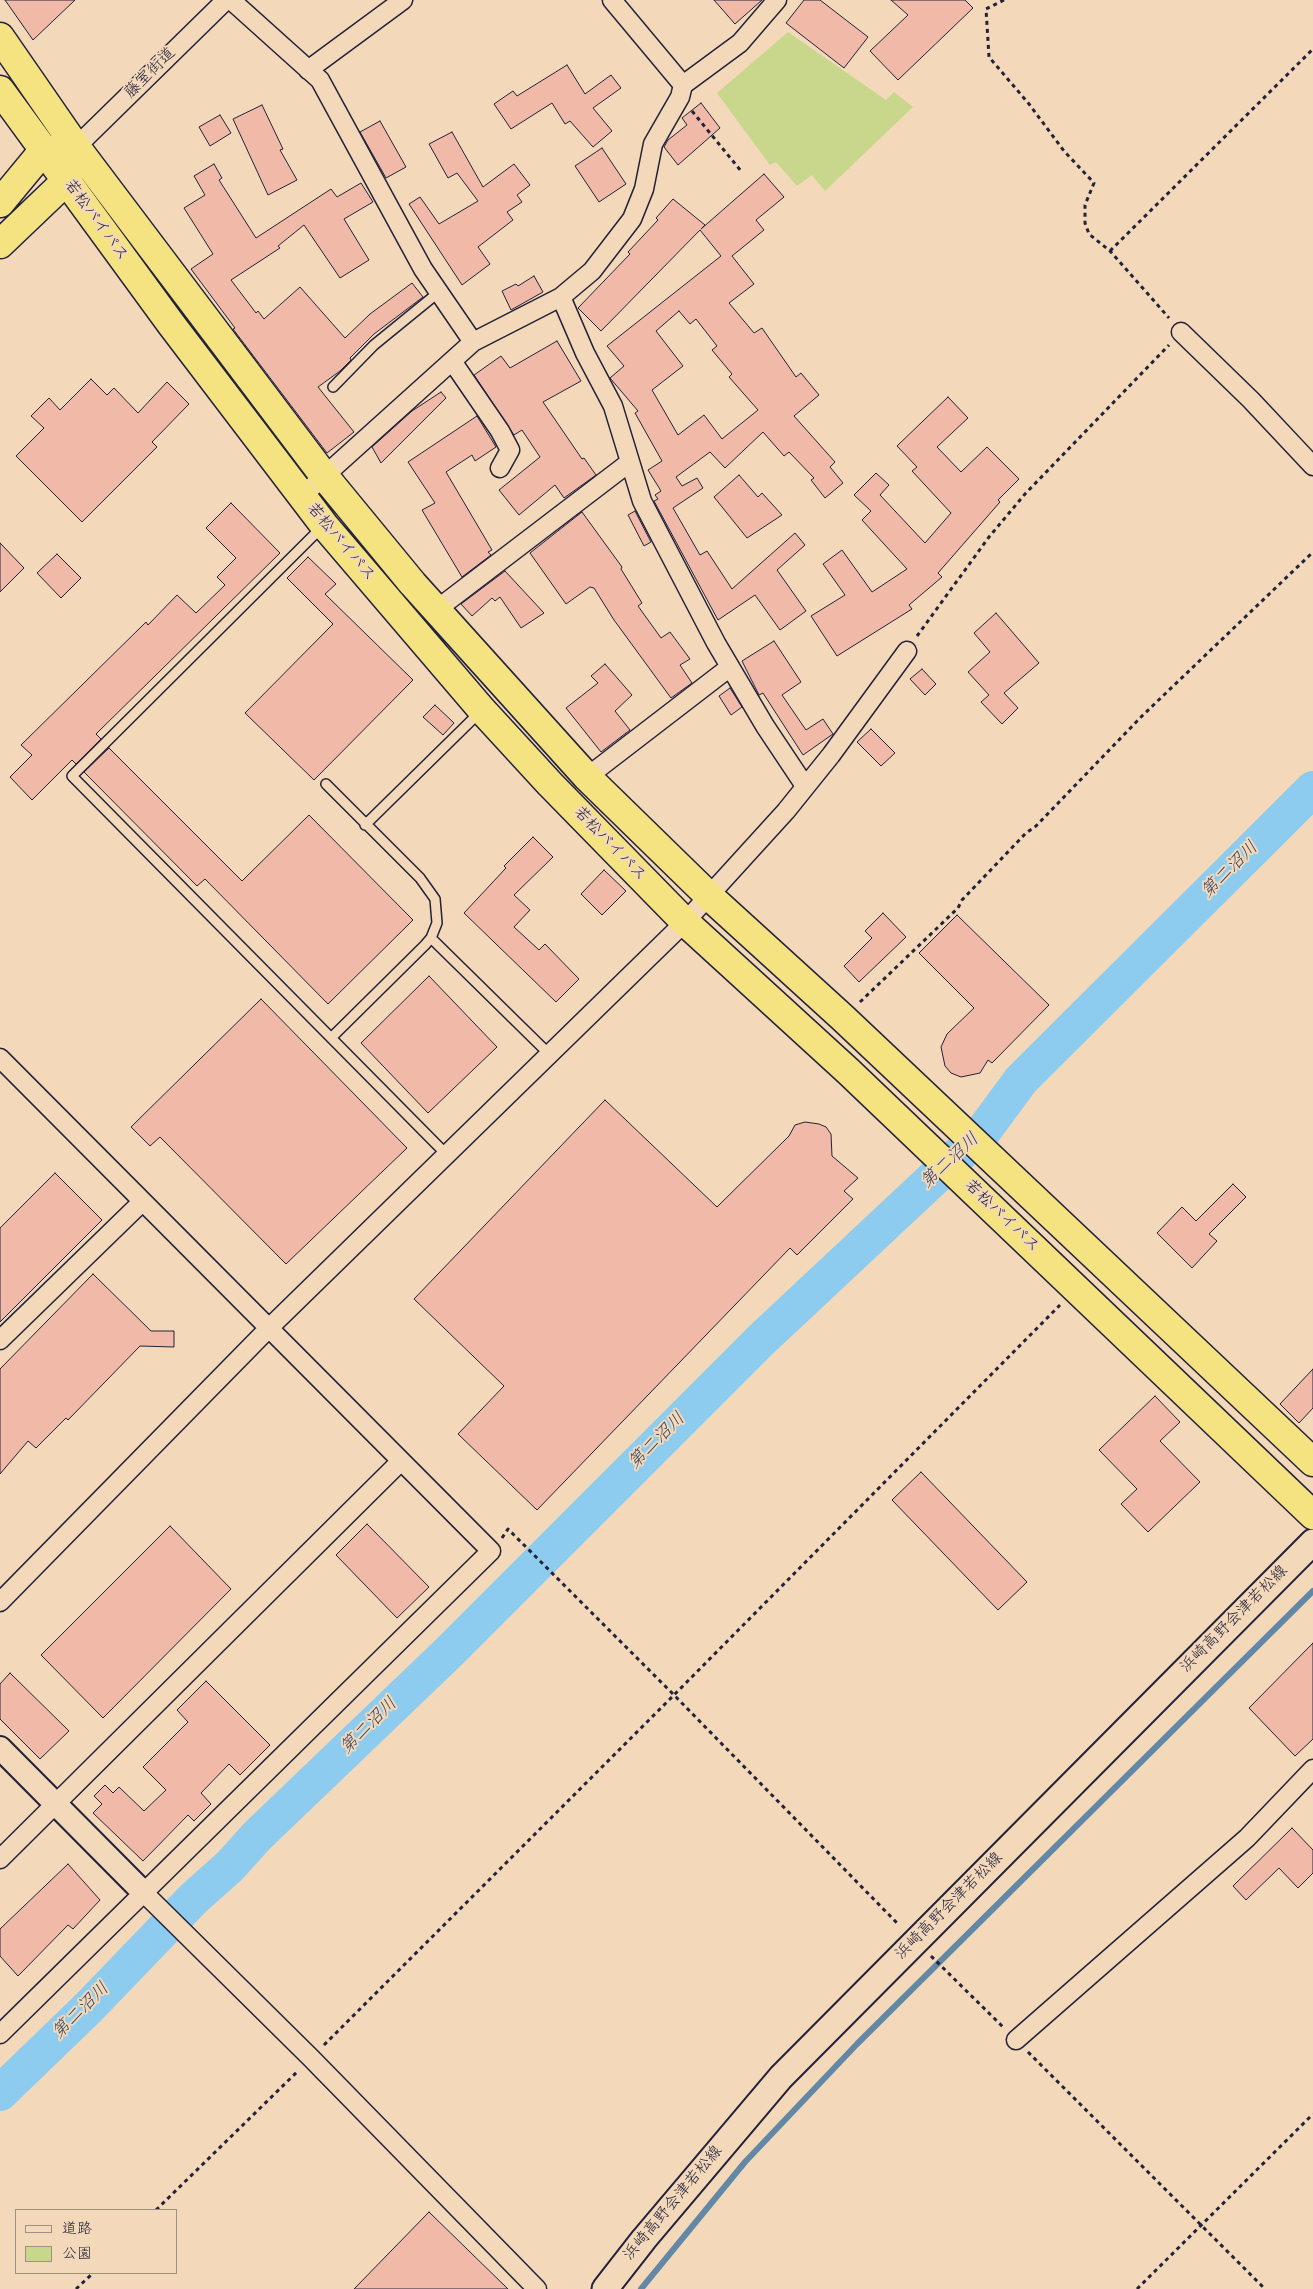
<!DOCTYPE html>
<html>
<head>
<meta charset="utf-8">
<style>
  body { margin:0 }
  #map { position:relative; width:1313px; height:2289px; overflow:hidden; background:#f3d8ba; font-family:Kalam,"Klee One",sans-serif }
  canvas { display:block }
  .legend { position:absolute; left:15px; top:2209px; width:162px; height:65px; box-sizing:border-box; background:#f3d8ba; border:1px solid #9f8f87; margin:0; padding:6px 9px; list-style:none; font-size:15px; color:#22223b }
  .legend li { display:flex; align-items:center; gap:10px; height:25px }
  .legend b { width:25px; border:1px solid #9f8f87 }
</style>
</head>
<body>
<div id="map">
<canvas width="1313" height="2289"></canvas>
<ul class="legend">
<li><b style="height:6px;background:#f3d8ba"></b>道路</li>
<li><b style="height:14px;background:#c8d78b"></b>公園</li>
</ul>
</div>
<script>
const g = document.querySelector('canvas').getContext('2d');
g.lineJoin = 'round';
function paint(path, color) {
  g.fillStyle = color;
  g.fill(path, 'evenodd');
}
function poly(rows) {
  const path = new Path2D();
  for (const r of rows) {
    path.moveTo(r[0], r[1]);
    for (let i = 2; i < r.length; i += 2) path.lineTo(r[i], r[i + 1]);
  }
  return path;
}
function strokePath(path, color, width, dash) {
  g.strokeStyle = color;
  g.lineWidth = width;
  g.lineCap = dash ? 'butt' : 'round';
  g.setLineDash(dash || []);
  g.stroke(path);
}
function label(font, color, halo, rows, align = 'center') {
  g.font = font + ' Kalam,"Klee One",sans-serif';
  g.lineWidth = 4;
  g.setLineDash([]);
  g.textBaseline = 'middle';
  g.strokeStyle = halo;
  g.fillStyle = color;
  for (const [text, x, y, turn = 0] of rows) {
    g.save();
    g.translate(x, y);
    g.rotate((+turn || 0) * Math.PI / 180);
    g.textAlign = isNaN(turn) ? turn : align;
    if (halo) g.strokeText(text, 0, 0);
    g.fillText(text, 0, 0);
    g.restore();
  }
}
const green = poly([
  [788,32,886,100,894,92,913,107,825,191,812,175,797,186,776,162,770,165,717,93]
]);
const stream = poly([
  [641,2289,745,2162,857,2044,1313,1591]
]);
const river = poly([
  [0,2093,88,2008,193,1899,230,1866,257,1836,448,1653,761,1340,982,1133,1021,1080,1313,789]
]);
const building = poly([
  [5,0,75,0,33,40,5,0],
  [714,0,762,0,735,24,714,0],
  [804,0,820,0,868,37,844,68,786,23,804,0],
  [891,0,965,0,973,8,898,80,870,51,908,15,891,0],
  [567,65,585,94,611,75,621,88,593,108,612,131,593,147,570,121,565,124,552,103,511,129,494,104,513,91,517,96,567,65],
  [701,103,720,128,678,165,664,147,668,140,687,125,682,118,701,103],
  [262,105,283,149,280,150,297,180,268,195,233,119,262,105],
  [220,115,231,133,210,146,199,127,220,115],
  [380,121,406,167,386,178,360,132,380,121],
  [452,132,483,187,514,164,530,185,517,195,522,202,507,212,513,220,478,247,490,264,462,285,409,204,420,197,439,224,478,201,457,173,448,178,429,144,452,132],
  [602,148,626,184,599,202,575,166,602,148],
  [214,164,222,178,219,180,256,238,331,189,337,197,361,183,373,202,344,219,369,260,340,278,304,225,278,246,280,248,231,280,256,313,258,311,264,319,300,287,345,338,370,314,412,283,423,297,374,334,350,358,351,360,340,371,318,387,354,432,327,453,233,329,235,328,191,269,213,254,184,208,205,195,194,176,214,164],
  [764,174,784,197,756,220,764,230,732,256,754,284,729,303,754,333,762,328,796,377,801,373,819,395,794,416,835,462,830,467,843,483,825,498,811,480,814,478,789,452,784,456,763,432,725,468,710,452,676,477,682,486,697,478,703,488,673,508,700,555,707,551,732,589,795,533,805,545,777,570,806,611,780,630,755,595,718,620,654,501,658,499,655,495,661,491,648,470,662,461,635,413,638,411,610,378,624,366,607,346,721,256,700,230,601,331,578,308,630,254,628,252,658,220,656,218,673,199,705,225,701,229,764,174],
  [679,311,690,324,696,319,717,346,712,350,732,374,729,377,758,410,722,439,704,415,678,435,652,390,683,366,656,331,679,311],
  [534,276,543,292,511,310,502,291,516,284,518,286,534,276],
  [557,341,581,381,543,402,582,459,584,458,596,475,564,498,555,485,519,515,499,490,540,457,522,430,514,435,474,375,501,356,510,368,557,341],
  [91,379,107,395,114,388,138,413,167,382,189,404,152,442,157,447,82,522,16,456,44,428,31,416,49,398,60,410,91,379],
  [441,392,446,398,381,463,372,447,412,411,441,392],
  [948,397,968,418,937,447,961,472,987,447,1019,479,998,500,1000,502,938,573,942,577,909,605,912,609,837,656,811,616,845,595,823,564,842,550,872,592,907,569,862,520,871,511,854,495,876,473,889,485,880,495,925,543,951,513,912,471,917,467,897,446,948,397],
  [477,416,496,447,475,461,472,455,446,472,492,550,488,552,491,555,462,577,422,510,435,503,408,462,477,416],
  [739,475,758,497,762,493,782,515,747,538,714,497,739,475],
  [231,503,280,553,96,734,101,739,76,764,72,760,32,800,10,777,32,755,21,745,146,622,148,625,177,595,196,613,225,585,217,577,236,558,206,528,231,503],
  [635,511,651,542,644,546,628,515,635,511],
  [582,512,622,567,621,569,642,603,638,606,661,638,670,632,690,659,680,665,692,683,671,698,614,620,594,588,590,587,566,604,530,553,582,512],
  [0,543,24,568,0,592,0,543],
  [57,554,81,578,61,598,37,573,57,554],
  [308,557,336,584,325,594,413,680,314,780,245,713,333,624,287,578,308,557],
  [505,571,544,613,521,628,500,597,495,601,492,598,472,616,461,604,505,571],
  [996,613,1039,663,1004,693,1018,708,1002,724,981,702,989,695,968,672,990,652,974,633,996,613],
  [774,641,801,682,782,695,806,730,823,719,833,734,803,755,763,693,759,695,742,661,774,641],
  [605,664,632,695,615,711,630,730,601,752,566,708,598,683,591,676,605,664],
  [922,669,936,684,925,695,910,679,922,669],
  [730,688,742,707,731,715,719,696,730,688],
  [435,705,454,723,443,735,423,717,435,705],
  [871,729,895,753,881,766,857,742,871,729],
  [109,748,242,881,309,815,413,920,328,1004,205,879,197,886,84,772,109,748],
  [533,837,553,857,514,895,530,910,514,927,539,950,545,944,579,979,556,1002,464,913,506,868,504,866,533,837],
  [604,870,626,891,602,915,581,894,604,870],
  [883,913,906,937,859,982,844,966,872,938,865,931,883,913],
  [957,915,1049,1005,992,1063,988,1060,980,1073,961,1077,951,1073,945,1066,941,1047,947,1034,974,1008,919,953,957,915],
  [429,976,497,1047,428,1113,361,1043,429,976],
  [261,999,407,1148,286,1264,160,1137,150,1146,131,1127,261,999],
  [605,1100,717,1207,789,1136,795,1125,805,1122,819,1124,826,1127,831,1134,832,1156,858,1178,844,1191,853,1199,797,1255,790,1248,537,1510,458,1434,504,1386,414,1299,605,1100],
  [55,1173,102,1220,0,1322,0,1228,55,1173],
  [1233,1184,1246,1197,1209,1234,1217,1241,1192,1268,1157,1233,1182,1207,1196,1221,1233,1184],
  [93,1274,151,1331,174,1331,174,1347,140,1346,68,1420,66,1418,36,1448,28,1441,0,1474,0,1369,93,1274],
  [1313,1369,1313,1408,1299,1423,1280,1404,1313,1369],
  [1155,1396,1180,1422,1160,1441,1200,1482,1148,1532,1121,1504,1137,1489,1099,1450,1155,1396],
  [921,1472,1027,1582,998,1610,892,1500,921,1472],
  [367,1524,429,1587,397,1618,336,1555,367,1524],
  [170,1526,231,1589,103,1718,41,1655,170,1526],
  [1313,1643,1313,1739,1295,1756,1249,1708,1313,1643],
  [10,1673,69,1731,40,1759,0,1719,0,1684,10,1673],
  [206,1681,270,1745,240,1775,229,1764,201,1793,211,1804,194,1821,188,1815,143,1861,93,1813,102,1804,94,1796,105,1785,113,1793,119,1787,144,1811,166,1790,143,1767,188,1722,177,1710,206,1681],
  [1292,1828,1313,1850,1313,1873,1298,1888,1279,1868,1246,1900,1233,1886,1292,1828],
  [68,1864,100,1900,73,1929,68,1925,18,1976,0,1956,0,1929,68,1864],
  [429,2212,508,2289,354,2289,429,2212]
]);
const path = poly([
  [1004,0,986,9,989,57,1029,104,1064,151,1094,183,1085,205,1085,223,1089,234,1110,251,1169,318],
  [692,111,741,171],
  [1110,251,1313,49],
  [917,636,989,537,1025,494,1169,345],
  [860,1002,958,908,962,900,1026,833,1036,826,1142,716,1313,552],
  [502,1538,508,1529,674,1695,897,1923],
  [931,1956,1003,2027],
  [324,2045,674,1695,1060,1305],
  [1028,2052,1265,2289],
  [156,2210,298,2071],
  [76,2289,93,2273],
  [1137,2289,1313,2114]
]);
const service = poly([
  [333,387,374,345,439,292],
  [323,526,72,776,447,1155],
  [326,784,420,878,435,899,437,923,431,938,425,945,331,1038],
  [365,825,481,711],
  [431,938,549,1054]
]);
const minor = poly([
  [231,0,320,80,423,269,473,342],
  [612,0,683,85],
  [308,70,403,0],
  [76,147,226,0],
  [561,297,585,353,613,406,642,501,716,643,765,726,805,786],
  [1181,332,1251,400,1313,466],
  [452,361,500,431,510,450,500,468],
  [302,496,473,342,561,297,592,271,632,219,644,189,653,144,680,97,683,85,740,43,777,0],
  [436,610,630,462],
  [587,777,730,667],
  [0,1058,491,1551,0,2034],
  [0,1340,142,1202],
  [0,1602,268,1329,685,922,786,811,831,755,907,651],
  [0,1859,401,1461],
  [143,1892,311,2058,537,2289],
  [1016,2040,1247,1838,1313,1769]
]);
const tertiary = poly([
  [0,1748,143,1892]
]);
const secondary = poly([
  [605,2289,644,2239,781,2077,1313,1542]
]);
const trunk = poly([
  [0,37,76,147,325,477,413,584,587,777,709,896,843,1018,1313,1462],
  [0,90,171,324,324,525,482,710,550,784,685,922,848,1071,1313,1515],
  [0,203,43,151,60,149],
  [0,244,66,181,71,165]
]);
const streetNames = [
  ["藤室街道",151,74,-45],
  ["若松バイパス",95,221,54],
  ["若松バイパス",340,543,50],
  ["若松バイパス",609,845,46],
  ["若松バイパス",1001,1217,44],
  ["浜崎高野会津若松線",1235,1620,-45],
  ["浜崎高野会津若松線",950,1907,-45],
  ["浜崎高野会津若松線",674,2204,-50]
];
const waterNames = [
  ["第二沼川",1231,871,-45],
  ["第二沼川",951,1162,-43],
  ["第二沼川",658,1442,-45],
  ["第二沼川",370,1727,-45],
  ["第二沼川",82,2012,-45]
];
paint(green, '#c8d78b');
strokePath(stream, '#6288a6', 6);
strokePath(river, '#8dccee', 36);
paint(building, '#f1b9a7');
strokePath(building, '#22223b', 1);
strokePath(service, '#22223b', 12);
strokePath(minor, '#22223b', 21);
strokePath(tertiary, '#22223b', 26);
strokePath(secondary, '#22223b', 29);
strokePath(trunk, '#22223b', 31);
strokePath(path, '#22223b', 3, [4, 4]);
strokePath(service, '#f3d8ba', 9);
strokePath(minor, '#f3d8ba', 18);
strokePath(tertiary, '#f3d8ba', 22);
strokePath(secondary, '#f3d8ba', 25);
strokePath(trunk, '#f5e382', 28);
label('16px', '#22223b', '#f3d8ba', streetNames);
label('italic 18px', '#37445f', '#f3d8ba', waterNames);
</script>
</body>
</html>
